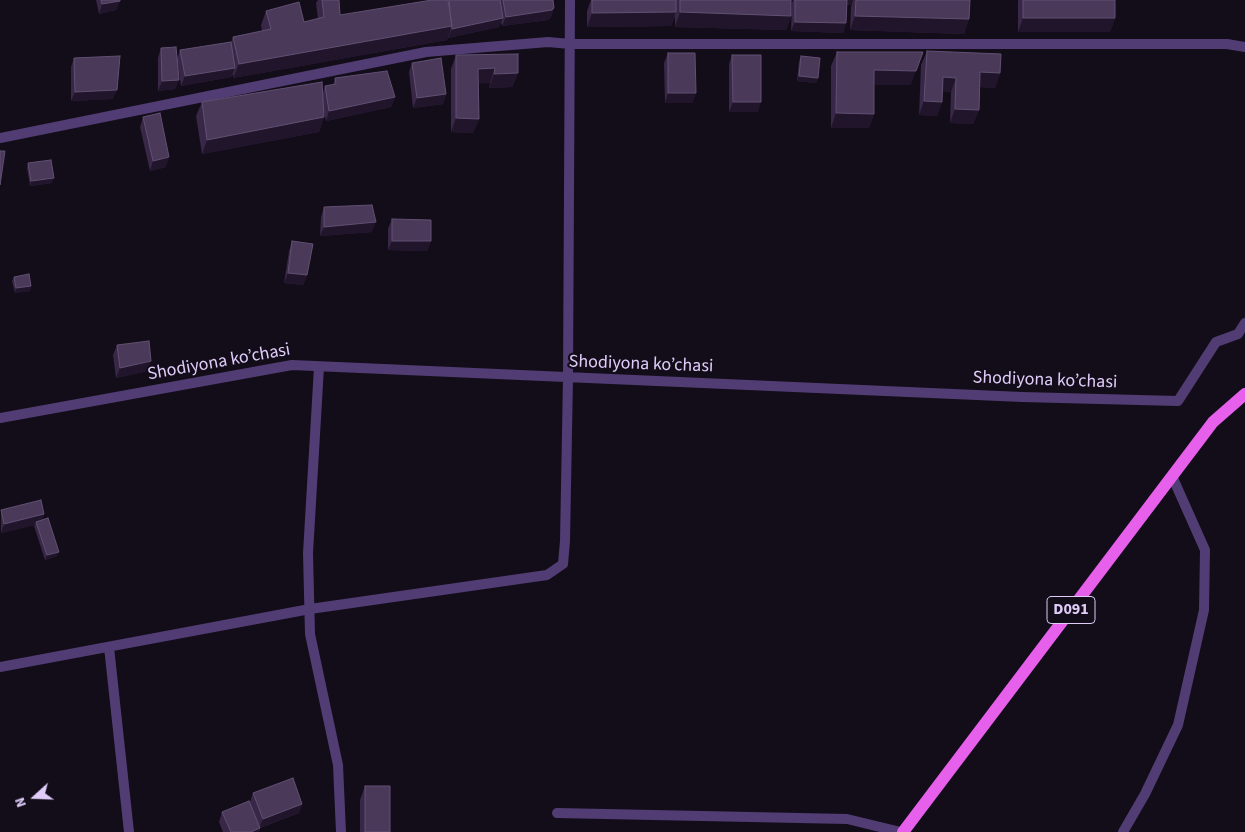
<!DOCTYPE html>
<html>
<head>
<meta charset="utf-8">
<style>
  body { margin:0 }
  #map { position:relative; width:1245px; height:832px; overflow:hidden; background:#130d1a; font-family:"Source Sans 3",sans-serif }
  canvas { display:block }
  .north { position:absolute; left:10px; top:772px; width:50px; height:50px; -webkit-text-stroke:4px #130d1a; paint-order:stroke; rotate:250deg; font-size:14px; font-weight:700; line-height:20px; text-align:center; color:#e0ccf9 }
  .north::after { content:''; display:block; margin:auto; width:18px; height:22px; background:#e0ccf9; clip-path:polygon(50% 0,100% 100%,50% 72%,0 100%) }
</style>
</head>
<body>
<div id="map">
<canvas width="1245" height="832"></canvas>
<div class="north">N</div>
</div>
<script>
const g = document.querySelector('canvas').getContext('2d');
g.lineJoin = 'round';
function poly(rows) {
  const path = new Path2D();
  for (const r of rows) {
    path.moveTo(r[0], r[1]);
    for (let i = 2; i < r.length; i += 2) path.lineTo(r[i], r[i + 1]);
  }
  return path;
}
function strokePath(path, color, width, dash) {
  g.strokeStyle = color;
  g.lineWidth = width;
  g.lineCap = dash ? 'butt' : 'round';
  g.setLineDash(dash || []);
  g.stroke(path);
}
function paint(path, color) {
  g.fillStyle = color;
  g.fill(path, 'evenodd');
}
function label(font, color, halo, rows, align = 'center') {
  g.font = font + ' "Source Sans 3",sans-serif';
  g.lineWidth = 4.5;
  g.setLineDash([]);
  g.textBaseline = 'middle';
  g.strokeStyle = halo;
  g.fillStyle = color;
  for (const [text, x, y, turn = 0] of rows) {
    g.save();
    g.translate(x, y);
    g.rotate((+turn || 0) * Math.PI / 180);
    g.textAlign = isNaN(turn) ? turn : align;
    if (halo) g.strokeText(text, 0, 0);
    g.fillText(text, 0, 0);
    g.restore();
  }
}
const minor = poly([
  [0,138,426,52,548,42,570,44,1227,44,1245,47],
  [319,367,308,553,310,634,338,765,341,832],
  [0,418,292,365,1022,397,1178,401,1216,342,1238,334,1245,323],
  [109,647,129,832],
  [0,667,310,609,547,575,563,564,565,541,568,378,570,0],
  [557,813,847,819,901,832],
  [1123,832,1145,794,1178,725,1204,610,1205,550,1172,476]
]);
const primary = poly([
  [903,832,1213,422,1245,394]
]);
const wall = poly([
  [96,0,120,0,116,10,99,14],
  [318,0,339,0,340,15,448,3,449,0,553,0,554,8,551,17,548,20,502,26,501,22,499,27,448,38,448,36,447,40,233,78,233,74,231,77,181,86,178,64,179,80,175,89,158,91,158,58,161,48,177,59,180,50,231,43,233,37,262,31,261,25,266,11,304,22,318,19,316,3],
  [591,0,791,0,791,16,786,30,675,27,675,16,671,26,587,27,587,11],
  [793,0,970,0,969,19,964,34,850,30,851,7,852,4,847,5,846,23,843,33,791,31,792,3],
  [1018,0,1115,0,1115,18,1110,32,1018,32],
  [927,51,1000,73,995,88,980,87,979,110,973,124,950,123,951,92,942,91,942,102,937,116,919,115,921,65],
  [837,52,911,85,874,85,874,114,869,128,831,128,831,66],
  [668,53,696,93,692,103,665,103,664,63],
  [456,55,518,73,512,87,489,88,490,83,478,83,479,119,473,133,451,132,451,69],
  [732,55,758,112,729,112,729,64],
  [801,56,818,78,816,83,797,81,799,61],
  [74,58,113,99,71,101,71,67],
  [412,63,446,94,443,104,413,108,409,72],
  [335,78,395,97,391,107,326,121,323,108,324,117,319,132,202,154,196,116,202,102,323,92,325,86,333,85],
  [143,117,166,167,150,171,140,127],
  [28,163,52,183,30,186,27,168],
  [324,207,372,232,320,236,321,217],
  [392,219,431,241,427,251,388,250,388,229],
  [292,241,307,275,303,285,284,283,289,251],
  [14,277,31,286,30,291,15,293,12,281],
  [117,345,148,371,116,378,113,355],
  [1,510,44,514,42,520,57,556,45,560,34,526,35,525,1,533],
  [365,786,390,832,360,832,360,800],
  [253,793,302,804,299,813,260,828,259,832,223,832,219,822,222,812,250,802]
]);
const shadedWall = poly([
  [845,0,853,0,852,4,844,5],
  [120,1,116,10,99,14,102,4],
  [554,8,551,17,548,20,502,26,506,17],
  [676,12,671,26,587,27,592,13],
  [680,12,791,16,786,30,675,27],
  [855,16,969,19,964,34,850,30],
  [503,18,499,27,448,38,452,29],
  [1023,18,1115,18,1110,32,1018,32],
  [795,22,846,23,843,33,791,31],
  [452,26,447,40,233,78,239,64],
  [235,68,231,77,181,86,185,76],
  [495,68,490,83,473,84,478,69],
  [874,70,916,71,911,85,869,85],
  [980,72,1000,73,995,88,975,87],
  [518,73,512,87,489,88,494,74],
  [799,76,818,78,816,83,797,81],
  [943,77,956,78,951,92,938,91],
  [179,80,175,89,158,91,162,81],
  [117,90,113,99,71,101,75,92],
  [668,93,696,93,692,103,665,103],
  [446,94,443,104,413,108,417,98],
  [395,97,391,107,326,121,329,111],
  [924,101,942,102,937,116,919,115],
  [733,102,761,102,758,112,729,112],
  [955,109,979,110,973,124,950,123],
  [836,113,874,114,869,128,831,128],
  [324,117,319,132,202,154,207,140],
  [456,118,479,119,473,133,451,132],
  [169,157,166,167,150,171,153,161],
  [54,178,52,183,30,186,31,181],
  [376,222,372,232,320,236,324,227],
  [392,241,431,241,427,251,388,250],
  [288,273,307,275,303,285,284,283],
  [31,286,30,291,15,293,16,288],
  [151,361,148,371,116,378,120,368],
  [44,514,41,523,36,522,35,525,1,533,4,524],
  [59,552,57,556,45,560,47,555],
  [302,804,299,813,259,828,263,819],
  [260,828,259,832,251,832]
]);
const building = poly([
  [101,0,120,0,120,1,102,4,101,0],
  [322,0,339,0,340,15,432,0,448,0,452,26,239,64,233,37,271,29,266,11,299,2,304,22,324,17,322,0],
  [449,0,500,0,503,18,452,29,449,0],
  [503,0,553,0,554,8,552,10,506,17,503,0],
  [592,0,676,0,676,12,592,13,592,0],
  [680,0,791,0,791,16,680,12,680,0],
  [795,0,847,0,846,23,795,22,795,0],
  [856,0,970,0,969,19,855,16,856,0],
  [1023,0,1115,0,1115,18,1023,18,1023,0],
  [231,42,235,68,185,76,180,50,231,42],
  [176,47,179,80,162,81,161,48,176,47],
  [927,51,1001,54,1000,73,980,72,979,110,955,109,956,78,943,77,942,102,924,101,927,51],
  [837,52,923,52,916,71,874,70,874,114,836,113,837,52],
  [668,53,695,53,696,93,668,93,668,53],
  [518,54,518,73,494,74,495,68,478,69,479,119,456,118,456,55,518,54],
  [732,55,761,55,761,102,733,102,732,55],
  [120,56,117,90,75,92,74,58,120,56],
  [801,56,820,58,818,78,799,76,801,56],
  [441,58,446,94,417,98,412,63,441,58],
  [387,71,395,97,329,111,325,86,336,84,335,78,387,71],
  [322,82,324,117,207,140,202,102,322,82],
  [160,113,169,157,153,161,143,117,160,113],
  [0,151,5,151,0,185,0,151],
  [51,160,54,178,31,181,28,163,51,160],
  [372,205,376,222,324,227,324,207,372,205],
  [392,219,431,220,431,241,392,241,392,219],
  [292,241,313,244,307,275,288,273,292,241],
  [29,274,31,286,16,288,14,277,29,274],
  [149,341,151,361,120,368,117,345,149,341],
  [41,500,44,514,4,524,1,510,41,500],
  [48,518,59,552,47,555,36,522,48,518],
  [293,778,302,804,263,819,253,793,293,778],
  [365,786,390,786,390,832,365,832,365,786],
  [249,801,260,828,251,832,231,832,222,812,249,801]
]);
const shields = [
  [1071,610,48]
];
const shieldNames = [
  ["D091",1071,610]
];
const streetNames = [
  ["Shodiyona ko’chasi",219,363,-10],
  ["Shodiyona ko’chasi",641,365,2],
  ["Shodiyona ko’chasi",1045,381,2]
];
strokePath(minor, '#513d73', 10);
strokePath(primary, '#e660ec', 12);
paint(wall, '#382746');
paint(shadedWall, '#21152c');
paint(building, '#4a3959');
strokePath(building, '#615072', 1);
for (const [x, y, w] of shields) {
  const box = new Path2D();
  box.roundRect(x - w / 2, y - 13.5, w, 27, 4);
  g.fillStyle = '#130d1a';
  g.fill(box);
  strokePath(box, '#e0ccf9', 1);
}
label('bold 16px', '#e0ccf9', null, shieldNames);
label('18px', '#e0ccf9', '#130d1a', streetNames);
</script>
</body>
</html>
